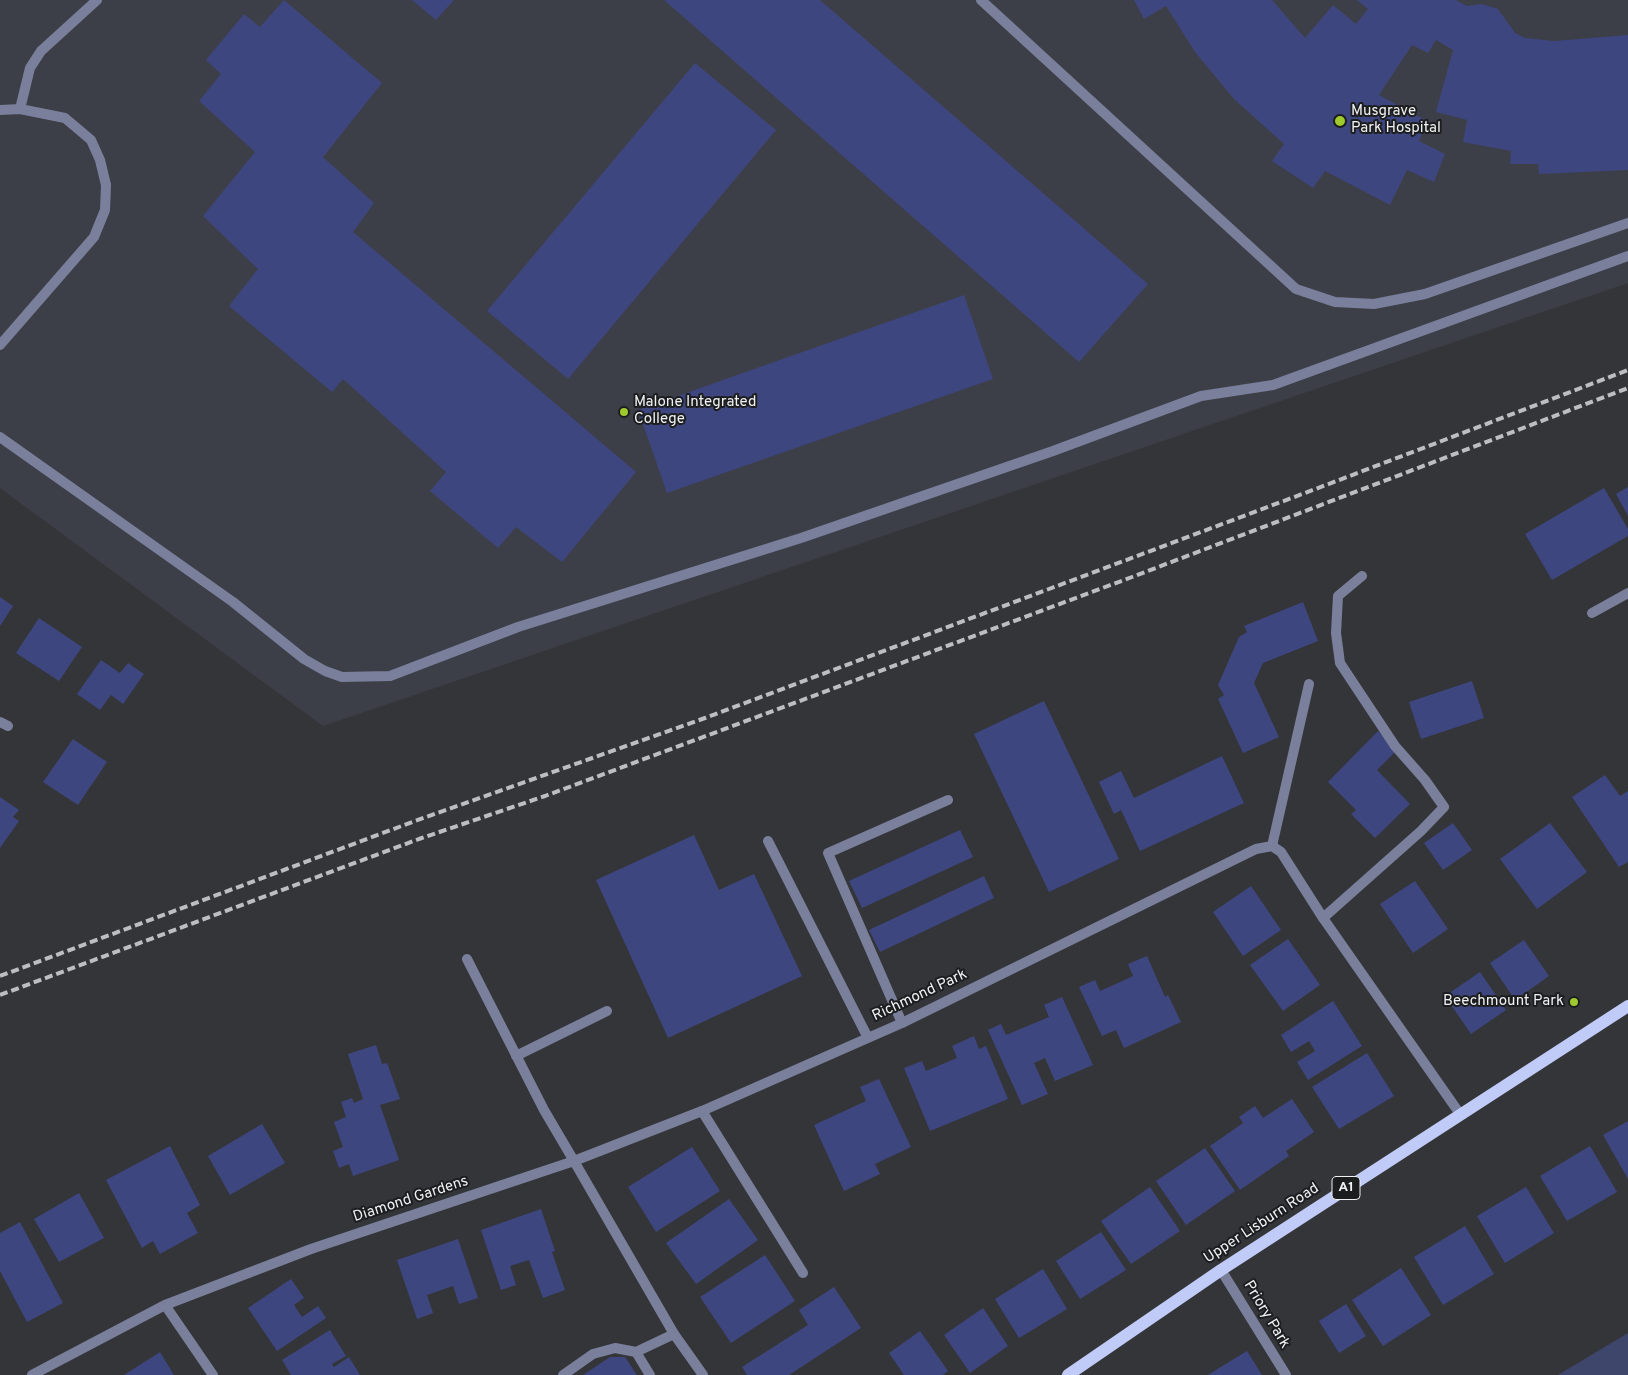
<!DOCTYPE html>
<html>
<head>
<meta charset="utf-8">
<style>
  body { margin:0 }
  canvas { display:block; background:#343539 }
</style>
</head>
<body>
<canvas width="1628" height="1375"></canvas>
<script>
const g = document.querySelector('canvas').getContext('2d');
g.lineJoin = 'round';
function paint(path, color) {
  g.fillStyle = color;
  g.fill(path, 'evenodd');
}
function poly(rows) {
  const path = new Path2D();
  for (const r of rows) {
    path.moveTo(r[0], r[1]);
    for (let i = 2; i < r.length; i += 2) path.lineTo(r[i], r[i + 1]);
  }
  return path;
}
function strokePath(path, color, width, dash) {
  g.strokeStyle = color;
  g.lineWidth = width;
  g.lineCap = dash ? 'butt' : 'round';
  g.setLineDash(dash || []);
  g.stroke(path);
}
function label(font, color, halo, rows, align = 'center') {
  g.font = font + ' Overpass,sans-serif';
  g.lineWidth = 4;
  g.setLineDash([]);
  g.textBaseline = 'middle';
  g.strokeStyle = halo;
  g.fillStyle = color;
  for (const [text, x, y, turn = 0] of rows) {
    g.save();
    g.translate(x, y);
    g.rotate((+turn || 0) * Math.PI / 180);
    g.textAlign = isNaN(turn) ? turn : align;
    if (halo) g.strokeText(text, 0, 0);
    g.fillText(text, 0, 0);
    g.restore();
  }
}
const built = poly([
  [0,0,1628,0,1628,283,323,726,0,488]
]);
const green = poly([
  [1628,1333,1628,1375,1558,1375]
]);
const building = poly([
  [284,0,382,83,323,157,374,203,353,232,636,472,562,562,516,527,498,548,430,491,446,472,343,379,332,392,229,306,258,269,203,216,255,152,199,101,221,74,206,60,244,14,260,27],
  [412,0,454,0,436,20],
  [664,0,820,0,1148,284,1079,362],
  [1134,0,1272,0,1305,38,1333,5,1356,24,1368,9,1357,0,1456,0,1467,6,1481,4,1498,9,1515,33,1525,38,1554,41,1628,35,1628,170,1539,174,1538,164,1510,164,1511,151,1463,142,1467,120,1436,112,1453,50,1436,40,1428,53,1412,45,1379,95,1427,121,1419,141,1445,154,1434,182,1407,170,1390,205,1325,171,1313,188,1272,161,1284,144,1234,99,1195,52,1166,6,1144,19],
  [695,63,776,130,568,379,487,311],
  [964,295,993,379,667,493,638,410],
  [1628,487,1628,516,1616,494],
  [1604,488,1628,529,1628,536,1552,580,1525,534],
  [0,597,13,606,0,626],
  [1303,602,1318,641,1263,663,1254,683,1279,737,1243,753,1218,699,1224,695,1218,685,1239,637,1247,632,1244,626],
  [39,618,82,647,59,681,16,653],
  [101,660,120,673,128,663,144,674,123,704,111,695,100,710,77,694],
  [1472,681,1484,718,1421,739,1409,702],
  [1044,701,1119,859,1049,892,974,734],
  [1378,731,1397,750,1377,770,1410,804,1375,838,1351,814,1356,810,1328,782],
  [73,739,107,762,78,805,43,782],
  [1222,756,1244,803,1140,851,1121,810,1114,814,1099,782,1121,771,1134,798],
  [1605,775,1620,796,1628,791,1628,862,1619,867,1572,797],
  [0,797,19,810,13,817,19,821,0,848],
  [1453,823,1472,850,1443,870,1424,843],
  [1550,823,1587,872,1537,909,1500,859],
  [960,830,973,857,862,908,849,881],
  [694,835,719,890,754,874,802,976,668,1038,596,880],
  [984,876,994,898,880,952,869,930],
  [1415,881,1448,929,1413,953,1380,904],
  [1251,886,1281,930,1243,956,1213,912],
  [1288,939,1320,985,1283,1011,1250,965],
  [1524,940,1549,976,1515,1000,1490,963],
  [1147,956,1165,997,1168,995,1181,1022,1124,1048,1116,1030,1102,1036,1079,987,1095,980,1100,991,1118,983,1133,976,1128,964],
  [1480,972,1506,1010,1471,1034,1445,996],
  [1062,997,1093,1065,1055,1081,1045,1058,1034,1063,1048,1094,1022,1105,988,1030,1001,1024,1006,1035,1049,1017,1044,1005],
  [1333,1001,1362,1046,1308,1080,1297,1062,1315,1051,1309,1041,1291,1052,1281,1035],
  [974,1036,979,1049,986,1046,1008,1099,930,1131,904,1068,922,1061,926,1071,957,1058,952,1046],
  [376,1045,382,1064,387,1063,400,1099,380,1105,399,1160,353,1176,349,1164,339,1168,333,1151,343,1147,334,1122,346,1117,341,1102,352,1098,354,1103,363,1099,348,1054],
  [1367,1053,1394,1096,1339,1129,1312,1087],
  [879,1079,911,1147,875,1164,880,1174,844,1191,814,1125,866,1101,860,1087],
  [1292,1099,1314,1132,1286,1151,1289,1156,1240,1190,1210,1146,1243,1123,1239,1117,1255,1106,1263,1118],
  [1628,1121,1628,1179,1603,1135],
  [262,1124,285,1163,230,1195,208,1156],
  [170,1146,200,1205,187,1213,198,1233,160,1254,153,1241,142,1248,106,1180],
  [1590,1146,1617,1192,1567,1221,1540,1176],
  [692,1147,720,1191,656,1232,628,1187],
  [1205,1148,1235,1191,1186,1225,1156,1181],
  [1150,1187,1180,1231,1131,1264,1101,1221],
  [1526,1187,1554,1233,1505,1263,1477,1216],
  [79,1193,104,1238,59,1262,34,1219],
  [729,1199,758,1240,696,1284,666,1243],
  [541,1209,555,1251,552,1252,565,1290,543,1298,529,1260,510,1266,516,1285,501,1290,481,1230],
  [20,1222,63,1303,27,1322,0,1271,0,1233],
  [1465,1226,1494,1274,1443,1305,1414,1257],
  [1101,1232,1126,1270,1080,1299,1056,1261],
  [458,1239,478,1298,459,1304,453,1286,427,1295,433,1313,417,1319,397,1260],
  [765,1255,795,1301,731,1343,700,1297],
  [1401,1268,1431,1315,1383,1346,1352,1300],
  [1043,1269,1067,1309,1019,1338,995,1299],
  [291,1279,304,1298,294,1305,302,1317,318,1306,326,1318,277,1351,248,1308],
  [834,1287,861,1328,789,1375,747,1375,742,1367,808,1325,799,1310],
  [1346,1304,1366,1336,1339,1353,1319,1321],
  [983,1308,1008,1346,970,1373,944,1335],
  [330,1330,346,1356,332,1364,334,1367,349,1357,360,1375,291,1375,282,1360],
  [920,1331,948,1371,943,1375,904,1375,889,1353],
  [1247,1351,1262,1375,1208,1375,1219,1368],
  [160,1352,174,1375,124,1375],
  [610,1357,625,1357,637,1375,583,1375]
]);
const service = poly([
  [20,109,30,68,41,51,97,0],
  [0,110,20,109,65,118,91,140,100,160,106,185,105,210,94,237,0,345],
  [0,437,233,602,304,659,325,671,342,677,390,676,518,627,801,538,1053,451,1201,396,1273,385,1628,256],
  [768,841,867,1036],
  [1323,918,1421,831,1444,807,1425,780,1395,746,1340,663,1336,633,1338,596,1362,576],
  [467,959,544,1110,574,1161],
  [902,1023,828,853,948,800],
  [516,1056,607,1011],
  [702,1111,803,1273],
  [636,1352,650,1375],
  [563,1375,593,1354,615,1348,636,1352,674,1334]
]);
const minor = poly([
  [981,0,1296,289,1335,302,1374,304,1425,294,1628,223],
  [1592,613,1628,593],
  [0,722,8,726],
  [1272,846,1281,852,1323,918,1460,1114],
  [1272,846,1309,684],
  [574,1161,674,1334,703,1375],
  [1221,1270,1286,1375],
  [165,1305,213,1375],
  [32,1375,165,1305,311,1249,574,1161,702,1111,902,1023,1256,849,1272,846]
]);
const primary = poly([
  [1068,1375,1221,1270,1628,1006]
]);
const rail = poly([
  [0,976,415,821,705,718,1305,493,1628,370],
  [0,995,419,839,545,796,1132,577,1628,388]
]);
const markers = [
  [1340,121,6,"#9fca2d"],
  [624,412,5,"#9fca2d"],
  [1574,1002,5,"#9fca2d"]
];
const shields = [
  [1346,1188,28]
];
const shieldNames = [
  ["A1",1346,1188]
];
const poiNames = [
  ["Musgrave",1351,112],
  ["Park Hospital",1351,129],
  ["Malone Integrated",634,403],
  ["College",634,420],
  ["Beechmount Park",1564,1002,"right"]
];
const streetNames = [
  ["Richmond Park",920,996,-25],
  ["Diamond Gardens",411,1200,-18],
  ["Upper Lisburn Road",1262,1224,-33],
  ["Priory Park",1266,1315,59]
];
paint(built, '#3d3f48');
paint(green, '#3f466c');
paint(building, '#3d467e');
strokePath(service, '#7a809b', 10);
strokePath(minor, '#7a809b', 10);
strokePath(primary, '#c0cbf7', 12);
strokePath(rail, '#bdbec1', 4, [8, 4]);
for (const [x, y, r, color] of markers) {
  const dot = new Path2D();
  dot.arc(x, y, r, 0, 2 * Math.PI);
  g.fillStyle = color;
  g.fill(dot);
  strokePath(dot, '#1c1d1f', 2);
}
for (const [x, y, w] of shields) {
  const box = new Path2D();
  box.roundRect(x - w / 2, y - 11.5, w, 23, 4);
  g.fillStyle = '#1c1d1f';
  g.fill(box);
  strokePath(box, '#f0f1f3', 1);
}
label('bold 14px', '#f0f1f3', null, shieldNames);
label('15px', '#f0f1f3', '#1c1d1f', poiNames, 'left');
label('15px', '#f0f1f3', '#1c1d1f', streetNames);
</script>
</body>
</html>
